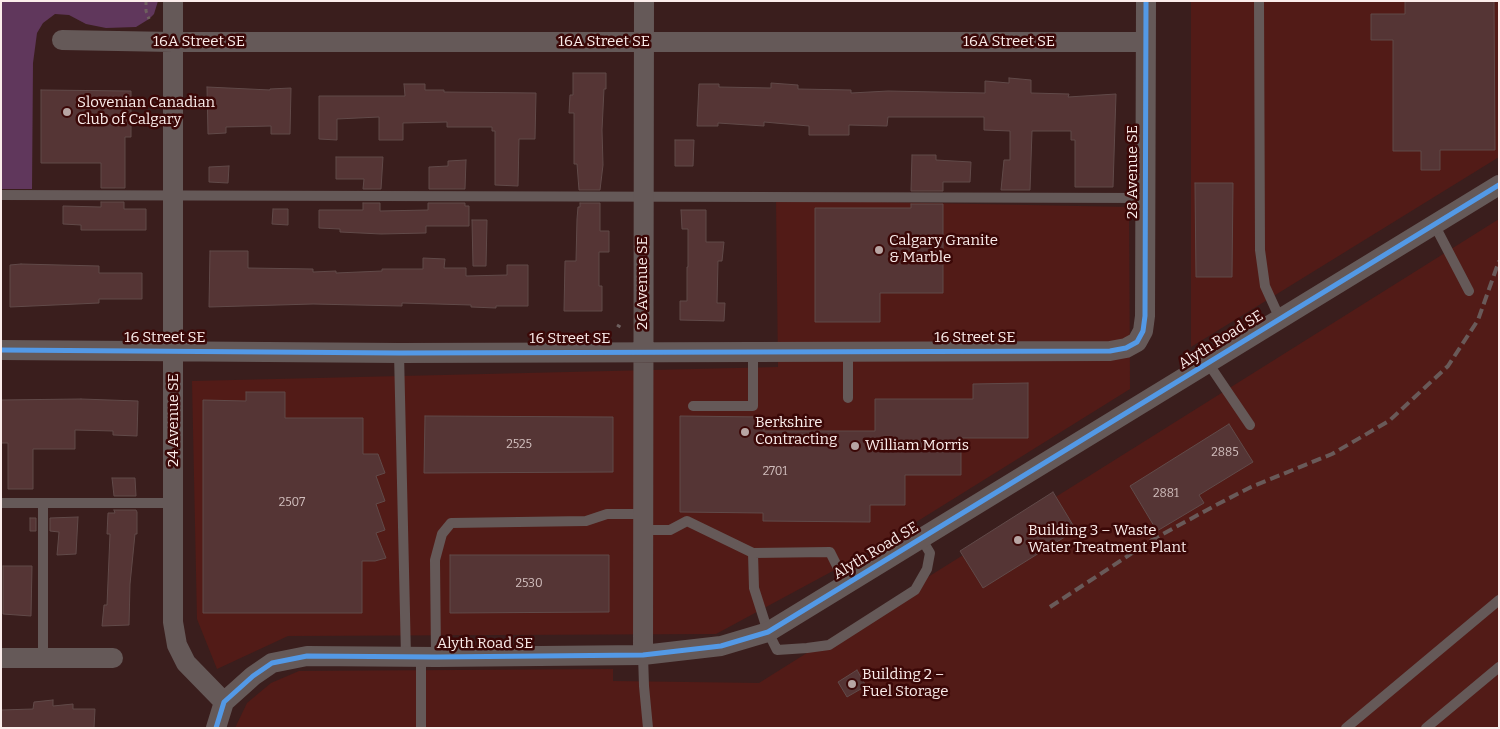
<!DOCTYPE html>
<html>
<head>
<meta charset="utf-8">
<style>
  body { margin:0 }
  #map { position:relative; width:1500px; height:729px; overflow:hidden; background:#3a1e1d; font-family:Bitter,serif }
  canvas { display:block }
  .frame { position:absolute; inset:0; border:2px solid #fbedeb; pointer-events:none }
</style>
</head>
<body>
<div id="map">
<canvas width="1500" height="729"></canvas>
<div class="frame"></div>
</div>
<script>
const g = document.querySelector('canvas').getContext('2d');
g.lineJoin = 'round';
function paint(path, color) {
  g.fillStyle = color;
  g.fill(path, 'evenodd');
}
function poly(rows) {
  const path = new Path2D();
  for (const r of rows) {
    path.moveTo(r[0], r[1]);
    for (let i = 2; i < r.length; i += 2) path.lineTo(r[i], r[i + 1]);
  }
  return path;
}
function strokePath(path, color, width, dash) {
  g.strokeStyle = color;
  g.lineWidth = width;
  g.lineCap = dash ? 'butt' : 'round';
  g.setLineDash(dash || []);
  g.stroke(path);
}
function label(font, color, halo, rows, align = 'center') {
  g.font = font + ' Bitter,serif';
  g.lineWidth = 5;
  g.setLineDash([]);
  g.textBaseline = 'middle';
  g.strokeStyle = halo;
  g.fillStyle = color;
  for (const [text, x, y, turn = 0] of rows) {
    g.save();
    g.translate(x, y);
    g.rotate((+turn || 0) * Math.PI / 180);
    g.textAlign = isNaN(turn) ? turn : align;
    if (halo) g.strokeText(text, 0, 0);
    g.fillText(text, 0, 0);
    g.restore();
  }
}
const built = poly([
  [1191,1,1499,1,1499,157,1191,347],
  [776,200,1129,207,1130,389,868,552,716,634,288,636,217,669,197,619,192,381,778,367],
  [1499,219,1499,728,235,728,247,703,271,683,299,671,613,669,613,681,759,683]
]);
const green = poly([
  [1,1,158,1,154,14,149,19,136,27,106,28,86,24,69,15,55,14,43,23,37,33,33,63,32,189,1,189]
]);
const building = poly([
  [1405,1,1494,1,1495,150,1440,150,1440,170,1421,170,1421,151,1393,151,1393,40,1371,40,1371,14,1405,14,1405,1],
  [573,73,606,73,606,89,604,89,602,130,603,165,600,190,579,190,577,164,574,164,574,113,569,113,570,95,573,95,573,73],
  [1009,78,1031,80,1031,93,1069,94,1068,97,1116,94,1113,187,1075,187,1075,140,1071,140,1071,131,1032,131,1030,190,1001,190,1004,160,1010,160,1010,131,984,130,984,117,888,117,887,126,849,125,849,135,809,135,809,126,764,122,764,126,718,123,718,126,697,126,699,84,719,84,719,87,771,88,771,83,798,85,798,89,851,90,851,93,888,91,985,93,985,81,1009,83,1009,78],
  [404,84,425,84,425,90,444,90,444,92,536,93,535,139,519,139,518,186,495,185,495,131,492,131,492,127,447,127,447,122,403,123,403,140,379,140,379,117,337,119,337,140,319,139,319,96,405,96,404,84],
  [207,87,270,90,270,89,291,88,290,134,271,134,271,126,226,127,226,133,208,134,207,87],
  [41,90,131,91,131,137,125,137,125,188,101,188,101,163,41,163,41,90],
  [675,140,694,140,693,166,675,166,675,140],
  [912,155,936,155,936,160,971,162,970,182,943,182,943,191,911,191,912,155],
  [336,157,383,157,381,189,363,189,364,179,336,179,336,157],
  [466,160,465,189,429,189,429,167,448,166,448,161,466,160],
  [229,166,228,183,209,182,209,167,229,166],
  [1195,183,1233,183,1232,277,1196,277,1195,183],
  [101,202,124,202,124,209,146,209,146,230,81,230,81,225,63,224,63,206,101,207,101,202],
  [363,203,380,203,380,211,428,210,428,203,465,203,465,206,469,206,469,226,426,226,426,233,381,234,340,232,340,229,319,228,319,210,363,210,363,203],
  [580,203,600,203,600,231,609,231,609,252,599,252,599,286,602,286,602,311,564,311,565,261,576,261,577,219,578,207,580,207,580,203],
  [911,204,943,204,943,293,880,293,880,322,815,322,815,208,911,208,911,204],
  [273,209,288,209,288,225,272,224,273,209],
  [681,210,706,210,706,242,724,242,722,261,718,261,717,303,725,303,724,321,680,320,680,301,687,301,687,267,688,267,688,229,682,229,681,210],
  [472,220,487,220,486,266,473,266,472,220],
  [210,251,248,251,248,268,313,269,313,272,336,271,336,273,382,271,382,269,423,269,423,258,445,259,444,268,466,268,466,276,507,275,507,265,528,265,528,306,496,306,496,308,471,307,471,305,402,303,402,306,313,304,209,307,210,251],
  [21,264,99,266,99,273,142,273,142,299,99,299,99,303,10,307,10,265,21,264],
  [1028,383,1028,438,961,438,961,475,905,475,905,505,870,505,870,522,763,521,763,513,680,512,680,416,764,417,764,431,875,431,875,399,973,399,973,384,1028,383],
  [246,392,285,392,285,418,363,418,363,454,378,454,385,473,376,476,385,501,376,504,385,530,376,533,386,558,375,561,362,561,362,613,203,613,203,400,246,401,246,392],
  [81,399,138,401,137,436,113,435,113,431,75,430,75,449,33,449,33,489,8,489,8,443,1,443,1,400,81,399],
  [425,416,613,417,613,472,424,473,425,416],
  [1229,424,1253,462,1199,495,1204,503,1157,531,1130,486,1229,424],
  [112,478,135,478,136,496,114,496,112,478],
  [1053,492,1076,530,983,588,960,551,1053,492],
  [114,510,136,510,137,512,137,534,135,534,130,584,129,625,102,626,104,605,107,605,110,534,107,534,108,513,115,513,114,510],
  [78,517,76,554,57,555,59,532,50,531,50,518,78,517],
  [30,518,36,518,36,531,30,531,30,518],
  [450,555,609,555,609,612,450,613,450,555],
  [3,566,32,566,31,616,3,614,3,566],
  [857,670,866,686,847,697,838,682,857,670],
  [53,700,53,706,73,704,73,709,95,709,94,728,1,728,1,710,33,709,34,702,53,700]
]);
const path = poly([
  [146,1,146,11,149,19],
  [617,325,622,328]
]);
const lane = poly([
  [1259,1,1260,250,1265,286,1280,319],
  [1,195,1145,198],
  [1434,224,1469,291],
  [848,351,848,398],
  [399,353,406,657],
  [1208,363,1250,425],
  [693,406,753,406,753,351],
  [1,503,174,503],
  [43,503,43,658],
  [643,530,670,530,687,521,753,553],
  [846,584,830,552,753,553,754,588,768,632,777,650,807,648,829,645,915,590,927,569,930,553,921,538],
  [643,655,644,686,648,728],
  [421,657,421,728],
  [436,657,435,560,442,534,451,523,586,521,607,514,643,514],
  [1346,728,1499,600],
  [1426,728,1499,667]
]);
const street = poly([
  [173,1,173,622,177,645,186,663,224,702],
  [62,40,173,42,1145,42],
  [1,350,399,353,1110,351,1126,348,1137,342,1143,331,1145,316,1146,1],
  [643,655,644,1],
  [1,658,113,658],
  [216,728,224,702,253,676,272,663,307,656,436,657,643,655,721,646,768,632,1499,185]
]);
const rail = poly([
  [1050,607,1152,540,1216,505,1251,487,1332,454,1389,421,1448,366,1478,320,1499,261]
]);
const cycleway = poly([
  [1,350,399,353,1110,351,1126,348,1137,342,1143,331,1145,316,1146,1],
  [216,728,224,702,253,676,272,663,307,656,436,657,643,655,721,646,768,632,1499,185]
]);
const markers = [
  [67,112,5,"#b7a5a3"],
  [879,250,5,"#b7a5a3"],
  [745,432,5,"#b7a5a3"],
  [855,446,5,"#b7a5a3"],
  [1018,540,5,"#b7a5a3"],
  [852,684,5,"#b7a5a3"]
];
const numberNames = [
  ["2525",519,445],
  ["2885",1225,453],
  ["2701",775,472],
  ["2881",1166,494],
  ["2507",292,503],
  ["2530",529,584]
];
const streetNames = [
  ["16A Street SE",199,42],
  ["16A Street SE",604,42],
  ["16A Street SE",1009,42],
  ["28 Avenue SE",1133,172,-90],
  ["26 Avenue SE",643,283,-90],
  ["16 Street SE",165,338],
  ["16 Street SE",975,338],
  ["16 Street SE",570,339],
  ["Alyth Road SE",1221,340,-32],
  ["24 Avenue SE",174,420,-90],
  ["Alyth Road SE",876,551,-31],
  ["Alyth Road SE",485,644]
];
const poiNames = [
  ["Slovenian Canadian",77,103],
  ["Club of Calgary",77,120],
  ["Calgary Granite",889,241],
  ["& Marble",889,258],
  ["Berkshire",755,423],
  ["Contracting",755,440],
  ["William Morris",865,446],
  ["Building 3 – Waste",1028,531],
  ["Water Treatment Plant",1028,548],
  ["Building 2 –",862,675],
  ["Fuel Storage",862,692]
];
paint(built, '#521b17');
paint(green, '#60375c');
paint(building, '#553535');
strokePath(building, '#614a49', 1);
strokePath(path, '#6e605f', 3, [4, 4]);
strokePath(lane, '#655958', 10);
strokePath(street, '#655958', 20);
strokePath(rail, '#695a59', 4, [10, 5]);
strokePath(cycleway, '#5399e6', 5);
for (const [x, y, r, color] of markers) {
  const dot = new Path2D();
  dot.arc(x, y, r, 0, 2 * Math.PI);
  g.fillStyle = color;
  g.fill(dot);
  strokePath(dot, '#3b0807', 2);
}
label('12px', '#d2bfbe', null, numberNames);
label('15px', '#fbedeb', '#3b0807', streetNames);
label('15px', '#fbedeb', '#3b0807', poiNames, 'left');
</script>
</body>
</html>
